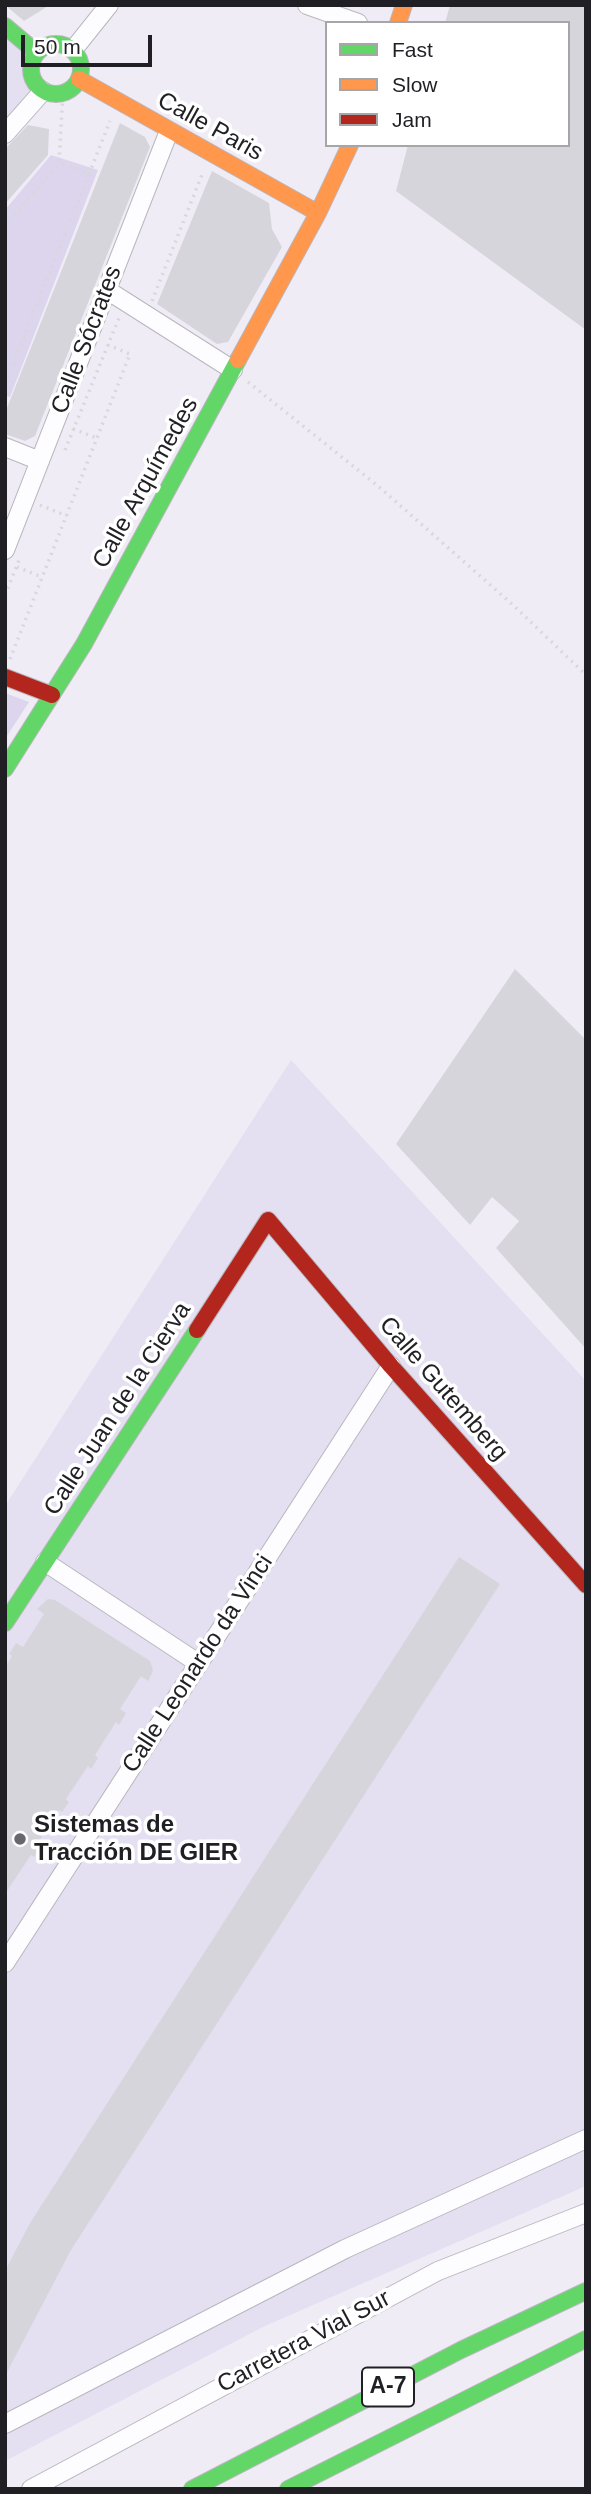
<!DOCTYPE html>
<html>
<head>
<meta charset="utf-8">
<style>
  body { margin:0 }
  #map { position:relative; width:591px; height:2494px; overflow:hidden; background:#efecf6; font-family:Helvetica,sans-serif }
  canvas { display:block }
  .frame { position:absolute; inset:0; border:7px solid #201f24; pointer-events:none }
  .legend { position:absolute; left:325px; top:21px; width:245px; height:126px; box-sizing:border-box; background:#fff; border:2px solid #a6a5a7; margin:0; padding:9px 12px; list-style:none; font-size:21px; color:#201f24 }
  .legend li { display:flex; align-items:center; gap:14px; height:35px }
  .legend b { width:35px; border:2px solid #a6a5a7 }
  .scale { position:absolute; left:21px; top:35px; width:131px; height:32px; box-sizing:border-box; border:4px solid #201f24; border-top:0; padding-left:9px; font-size:21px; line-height:24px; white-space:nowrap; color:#201f24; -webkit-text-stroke:5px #fff; paint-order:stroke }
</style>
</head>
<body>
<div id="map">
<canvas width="591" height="2494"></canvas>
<div class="frame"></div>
<ul class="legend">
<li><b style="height:9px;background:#63d668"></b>Fast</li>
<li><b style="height:9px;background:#ff974d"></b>Slow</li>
<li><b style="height:9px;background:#b3261e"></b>Jam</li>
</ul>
<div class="scale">50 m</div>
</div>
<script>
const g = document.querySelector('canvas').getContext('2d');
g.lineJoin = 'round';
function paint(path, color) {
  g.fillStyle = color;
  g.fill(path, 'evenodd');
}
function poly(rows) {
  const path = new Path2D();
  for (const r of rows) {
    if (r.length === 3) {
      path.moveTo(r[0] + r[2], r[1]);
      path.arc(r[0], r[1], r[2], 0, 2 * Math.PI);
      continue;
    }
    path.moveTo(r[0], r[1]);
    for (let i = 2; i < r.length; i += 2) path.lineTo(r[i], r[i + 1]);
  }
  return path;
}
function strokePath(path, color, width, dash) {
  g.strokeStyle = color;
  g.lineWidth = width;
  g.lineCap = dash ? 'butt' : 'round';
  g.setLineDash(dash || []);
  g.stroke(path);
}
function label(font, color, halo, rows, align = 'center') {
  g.font = font + ' Helvetica,sans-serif';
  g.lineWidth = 7;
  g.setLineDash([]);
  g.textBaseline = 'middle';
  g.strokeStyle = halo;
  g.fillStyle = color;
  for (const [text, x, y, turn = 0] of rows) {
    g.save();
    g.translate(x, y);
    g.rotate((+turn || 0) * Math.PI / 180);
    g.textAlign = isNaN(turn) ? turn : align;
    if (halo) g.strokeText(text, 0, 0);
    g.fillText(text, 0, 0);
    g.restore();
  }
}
const built = poly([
  [5,26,32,60,32,78,43,91,5,134],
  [291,1060,586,1381,586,2186,265,2326,5,2461,5,1506]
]);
const green = poly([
  [51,155,98,170,10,397,5,396,5,210],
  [5,693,29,702,5,739]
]);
const building = poly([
  [5,5,50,5,24,21],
  [450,5,586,5,586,330,396,191,408,145,568,145,568,23,445,23],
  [120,123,145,137,150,147,35,436,25,441,5,434,5,413],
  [28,125,49,129,48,155,5,204,5,149],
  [212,171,269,203,272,229,282,247,228,342,217,344,157,304],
  [515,969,586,1040,586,1349,496,1248,519,1221,492,1197,470,1225,396,1144],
  [459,1557,500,1584,71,2250,5,2376,5,2271,30,2223],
  [48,1599,55,1600,150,1661,153,1671,148,1681,141,1676,120,1709,126,1713,119,1725,116,1722,95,1755,98,1758,91,1769,88,1766,66,1799,69,1802,62,1812,59,1810,38,1843,41,1845,34,1857,31,1855,5,1894,5,1667,12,1656,9,1654,16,1643,23,1647,44,1614,37,1609]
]);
const path = poly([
  [89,174,110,121],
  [5,225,59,163],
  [152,301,203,172],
  [248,382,378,486,513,605,586,675],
  [5,384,89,174,59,162,63,93],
  [73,429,97,438],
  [65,450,119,318],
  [40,505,67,516],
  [17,567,42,577],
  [5,595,19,560],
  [10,659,130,354,108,345]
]);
const street = poly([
  [307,5,358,23],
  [73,50,109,5],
  [5,134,43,91],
  [107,290,233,370],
  [5,447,40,461],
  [5,550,169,131],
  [45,1562,198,1663],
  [5,1963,391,1366],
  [5,2424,345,2249,586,2139],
  [31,2489,438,2271,586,2213]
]);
const fast = poly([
  [5,26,37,53],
  [56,69,25],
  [5,769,84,644,238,360],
  [5,1623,197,1330],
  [192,2489,461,2350,586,2291],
  [288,2489,586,2339]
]);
const slow = poly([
  [398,23,404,5],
  [79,79,318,213],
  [238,360,318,213,350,145]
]);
const jam = poly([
  [5,677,52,695],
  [197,1330,268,1220,391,1366,586,1585]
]);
const markers = [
  [20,1839,7,"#68676e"]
];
const shields = [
  [388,2387,52]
];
const shieldNames = [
  ["A-7",388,2387]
];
const streetNames = [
  ["Calle Paris",210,127,29],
  ["Calle Sócrates",87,340,-69],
  ["Calle Arquímedes",146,483,-61],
  ["Calle Gutemberg",443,1389,49],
  ["Calle Juan de la Cierva",118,1409,-57],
  ["Calle Leonardo da Vinci",198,1664,-57],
  ["Carretera Vial Sur",304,2342,-28]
];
const poiNames = [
  ["Sistemas de",34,1825],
  ["Tracción DE GIER",34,1853]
];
paint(built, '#e4e0f1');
paint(green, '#dcd5ed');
paint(building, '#d7d5dc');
strokePath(street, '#b9b7be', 20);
strokePath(fast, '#b9b7be', 18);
strokePath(slow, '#b9b7be', 18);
strokePath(jam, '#b9b7be', 18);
strokePath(path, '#d8d7da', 3.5, [2, 5]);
strokePath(street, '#fdfcfe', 18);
strokePath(fast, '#63d668', 16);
strokePath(slow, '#ff974d', 16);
strokePath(jam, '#b3261e', 16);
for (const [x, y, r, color] of markers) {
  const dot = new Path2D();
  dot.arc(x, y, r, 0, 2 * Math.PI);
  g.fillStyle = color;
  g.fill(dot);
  strokePath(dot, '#fff', 2.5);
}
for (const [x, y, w] of shields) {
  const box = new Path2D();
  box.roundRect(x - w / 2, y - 19.5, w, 39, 5);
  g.fillStyle = '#fff';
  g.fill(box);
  strokePath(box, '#201f24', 2);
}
label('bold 23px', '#201f24', null, shieldNames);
label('24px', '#201f24', '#fff', streetNames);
label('bold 24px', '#201f24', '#fff', poiNames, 'left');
</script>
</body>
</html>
